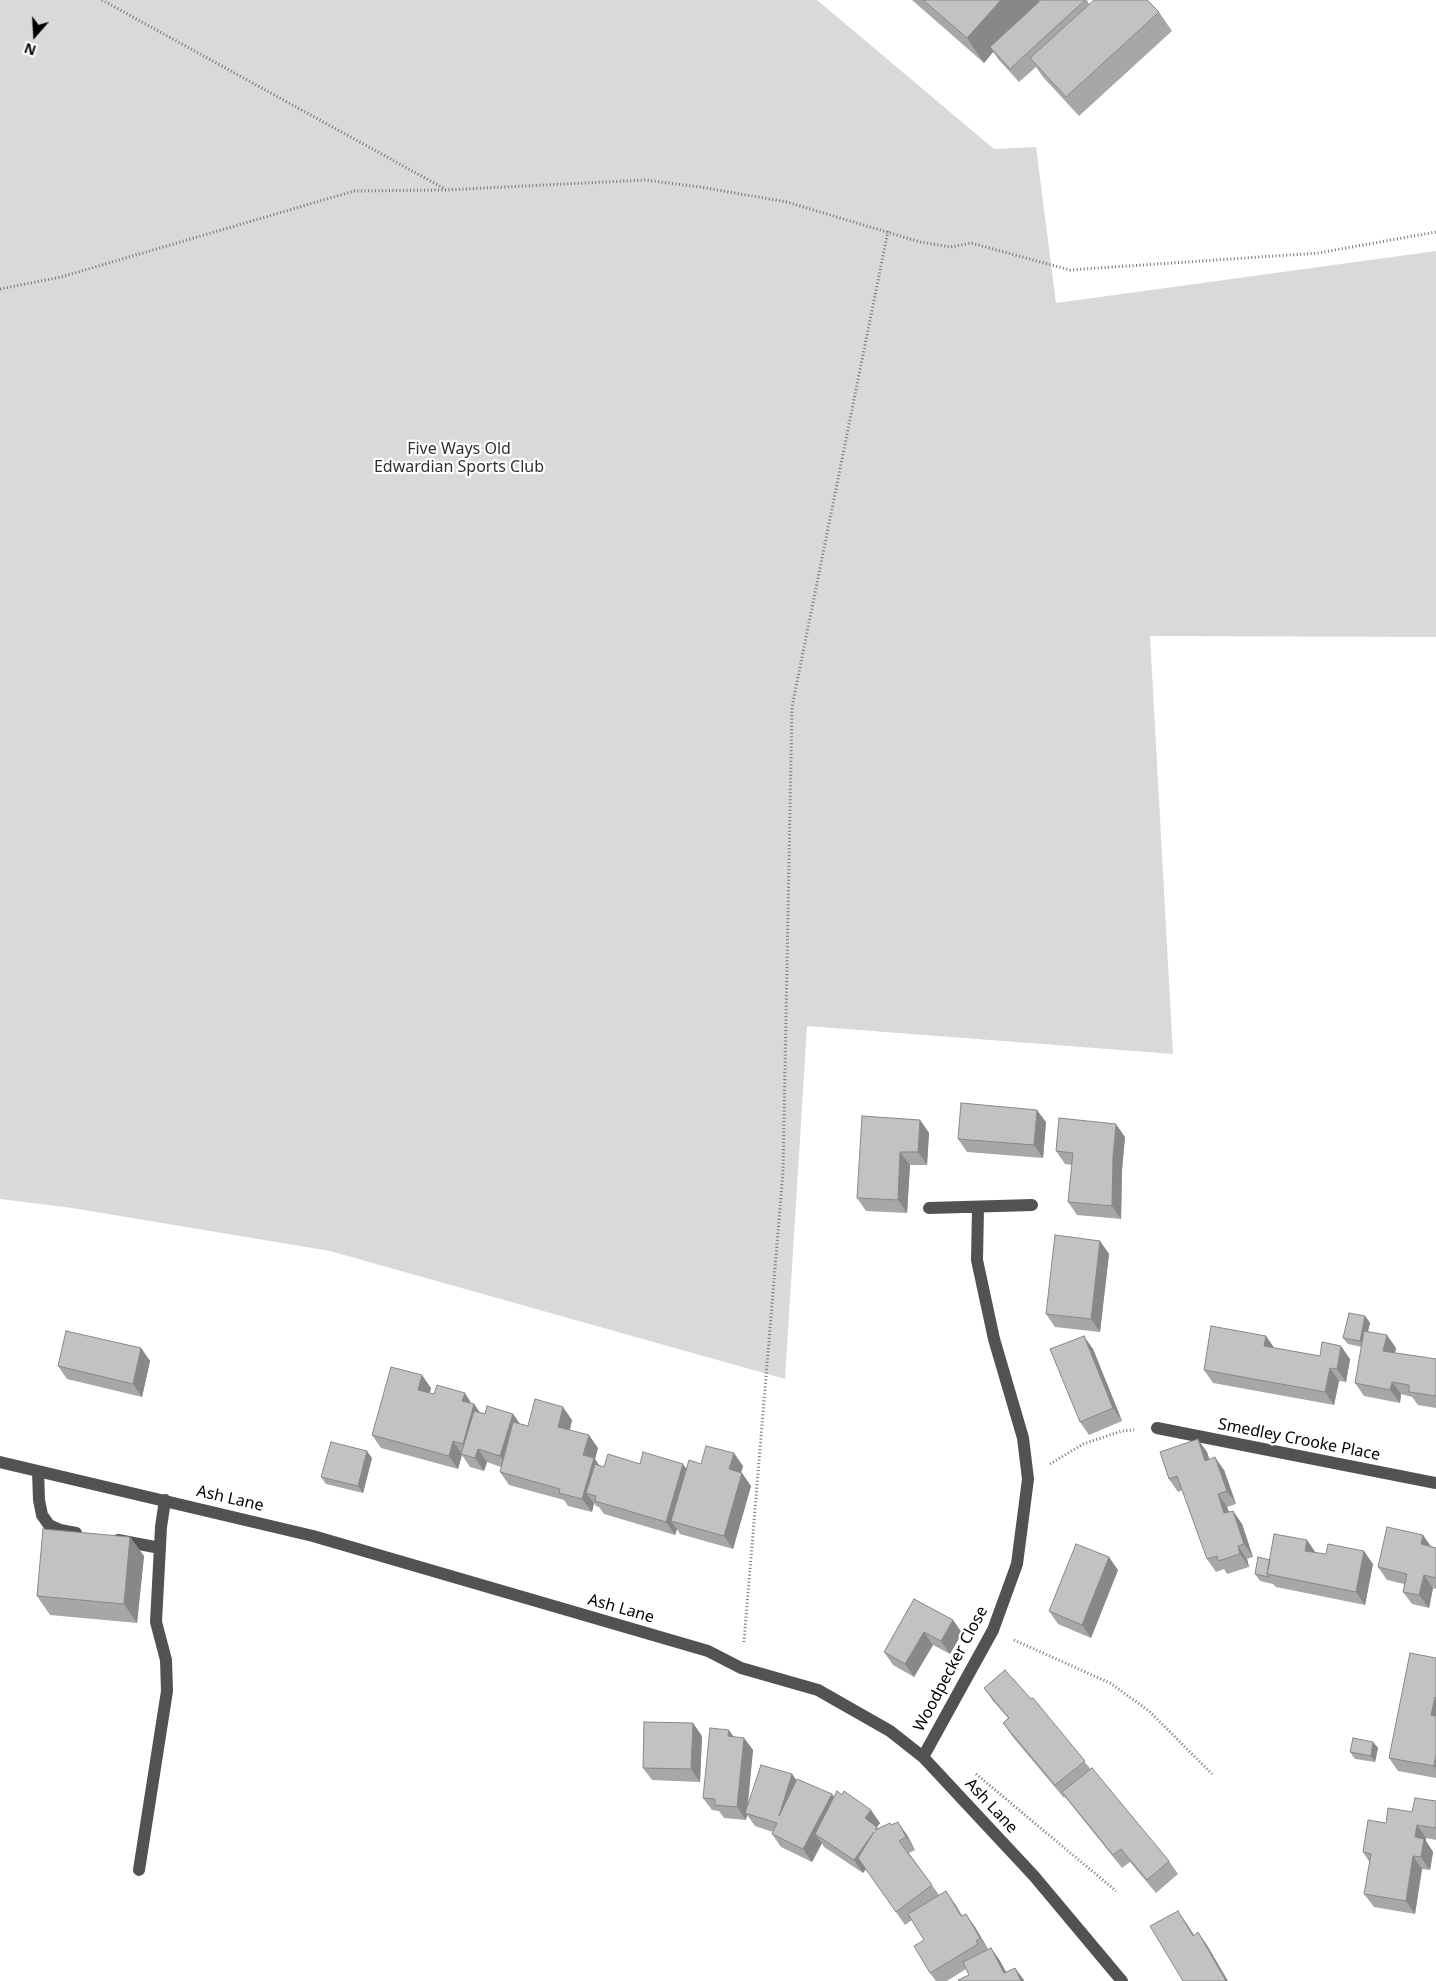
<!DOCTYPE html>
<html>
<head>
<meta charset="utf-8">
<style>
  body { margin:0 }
  #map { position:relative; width:1436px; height:1981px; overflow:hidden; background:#fff; font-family:"Noto Sans",sans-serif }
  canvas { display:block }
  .north { position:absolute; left:10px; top:10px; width:50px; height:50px; -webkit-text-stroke:4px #fff; paint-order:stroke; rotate:199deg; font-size:14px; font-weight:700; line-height:20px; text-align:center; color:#000 }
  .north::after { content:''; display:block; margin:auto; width:18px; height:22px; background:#000; clip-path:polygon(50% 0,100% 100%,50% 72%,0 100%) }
</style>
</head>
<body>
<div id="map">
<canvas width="1436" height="1981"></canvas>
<div class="north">N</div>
</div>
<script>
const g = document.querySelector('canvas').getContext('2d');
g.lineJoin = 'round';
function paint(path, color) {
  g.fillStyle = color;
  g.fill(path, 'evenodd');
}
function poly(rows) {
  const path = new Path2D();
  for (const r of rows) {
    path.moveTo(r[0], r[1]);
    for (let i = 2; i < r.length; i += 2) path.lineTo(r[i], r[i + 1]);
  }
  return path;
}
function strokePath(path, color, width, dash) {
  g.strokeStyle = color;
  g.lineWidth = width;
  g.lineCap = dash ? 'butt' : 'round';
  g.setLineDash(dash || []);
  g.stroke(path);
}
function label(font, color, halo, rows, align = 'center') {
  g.font = font + ' "Noto Sans",sans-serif';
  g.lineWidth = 4.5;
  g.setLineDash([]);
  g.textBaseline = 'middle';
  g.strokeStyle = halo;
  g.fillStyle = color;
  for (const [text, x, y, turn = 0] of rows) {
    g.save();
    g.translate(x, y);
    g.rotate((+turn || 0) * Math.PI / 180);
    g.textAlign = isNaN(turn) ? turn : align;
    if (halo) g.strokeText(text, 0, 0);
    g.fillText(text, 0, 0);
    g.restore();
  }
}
const green = poly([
  [0,0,817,0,994,149,1036,147,1056,303,1436,251,1436,637,1150,636,1173,1054,807,1026,785,1379,330,1251,72,1208,0,1199]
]);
const path = poly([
  [102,0,445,189],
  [0,289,61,277,354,191,445,190,645,180,700,187,787,202,920,242,951,247,971,243,1070,270,1318,253,1436,232],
  [1050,1464,1083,1444,1122,1431,1134,1430],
  [1014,1640,1110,1683,1149,1711,1212,1774],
  [744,1642,783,1172,792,707,888,231],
  [976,1774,1116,1891]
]);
const minor = poly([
  [929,1208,1032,1205],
  [1157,1428,1436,1483],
  [0,1462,313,1536,708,1651,741,1668,818,1690,890,1731,923,1757,1034,1876,1122,1981],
  [38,1471,39,1500,42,1515,49,1525,60,1530,76,1533],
  [118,1540,160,1548],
  [923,1757,993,1630,1017,1564,1028,1479,1023,1438,994,1339,977,1260,978,1208],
  [139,1870,167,1691,166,1660,156,1622,161,1527,165,1500]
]);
const wall = poly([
  [912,0,1040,0,1036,5,1041,0,1087,0,1089,4,1159,12,1172,31,1079,116,1043,77,1036,67,1019,82,999,60,993,52,984,63],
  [920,1120,929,1133,927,1165,910,1165,907,1213,866,1211,857,1198],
  [1046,1122,1043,1158,967,1152,958,1139],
  [1125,1137,1122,1170,1121,1219,1077,1215,1068,1202,1072,1165,1065,1164,1056,1151],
  [1100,1241,1109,1254,1100,1332,1055,1327,1046,1314],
  [1365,1316,1370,1323,1368,1331,1396,1348,1395,1353,1436,1359,1436,1408,1418,1405,1412,1397,1401,1394,1400,1403,1364,1396,1355,1383,1362,1347,1348,1344,1343,1338],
  [1266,1336,1274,1348,1320,1356,1350,1359,1346,1382,1339,1381,1334,1405,1213,1383,1204,1370],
  [141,1348,150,1361,142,1397,67,1379,58,1366],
  [1093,1349,1122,1421,1089,1435,1080,1422],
  [431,1388,430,1393,474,1404,480,1413,485,1414,513,1414,520,1424,528,1426,572,1420,570,1430,598,1448,595,1459,599,1466,604,1467,640,1464,686,1469,701,1464,743,1466,741,1473,751,1486,733,1549,680,1534,677,1529,675,1535,604,1514,599,1507,596,1506,594,1503,592,1512,568,1506,564,1500,509,1485,500,1472,501,1467,487,1462,484,1471,470,1467,462,1455,458,1469,381,1448,372,1435],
  [1207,1452,1209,1459,1224,1470,1236,1504,1227,1507,1229,1512,1233,1511,1242,1524,1253,1557,1247,1559,1249,1567,1227,1574,1224,1569,1216,1572,1207,1559,1183,1490,1178,1492,1169,1479],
  [372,1458,363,1493,326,1484,321,1477],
  [1423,1535,1430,1546,1436,1548,1436,1589,1433,1588,1429,1608,1412,1604,1403,1592,1404,1584,1387,1580,1378,1567],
  [130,1537,144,1556,137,1623,50,1615,37,1596],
  [1315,1553,1373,1564,1365,1605,1276,1587,1273,1584,1260,1581,1255,1574,1270,1560],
  [1118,1570,1091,1638,1058,1624,1049,1611],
  [914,1599,953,1620,962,1633,950,1654,933,1645,914,1677,893,1665,884,1652],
  [1436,1658,1436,1778,1398,1771,1389,1758],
  [984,1688,1031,1699,1169,1861,1178,1874,1156,1893,1130,1862,1122,1868,1065,1797,1064,1798,1012,1736,1003,1723,1008,1718,993,1701],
  [702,1736,700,1782,652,1780,643,1768],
  [734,1737,744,1738,753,1750,747,1807,792,1774,796,1780,832,1794,834,1797,880,1823,877,1827,878,1829,891,1825,907,1835,915,1850,909,1853,939,1895,955,1904,962,1916,975,1927,988,1949,991,1948,1000,1961,1006,1972,1024,1981,969,1975,966,1969,947,1981,936,1981,930,1973,924,1940,912,1920,905,1925,866,1869,863,1873,824,1847,822,1843,812,1862,781,1847,772,1834,773,1832,755,1826,747,1815,746,1820,724,1818,719,1811,712,1810,703,1798],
  [1373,1742,1378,1748,1375,1762,1355,1759,1350,1752],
  [1436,1801,1436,1840,1426,1838,1426,1841,1433,1852,1430,1870,1422,1869,1415,1914,1374,1907,1364,1894,1370,1863,1363,1852,1386,1823]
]);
const shadedWall = poly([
  [1001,0,1040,0,994,52,990,47,993,52,984,63,967,38],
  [1037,1110,1046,1122,1043,1158,1034,1145],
  [920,1120,929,1133,927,1165,918,1152],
  [1116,1124,1125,1137,1122,1170,1121,1219,1112,1206,1113,1157],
  [900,1152,910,1165,907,1213,898,1200],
  [1100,1241,1109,1254,1100,1332,1091,1319],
  [1365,1316,1370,1323,1364,1347,1360,1341],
  [1387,1335,1396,1348,1393,1364,1383,1351],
  [1084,1336,1093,1349,1122,1421,1113,1408],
  [1266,1336,1275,1349,1264,1346],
  [1341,1346,1350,1359,1346,1382,1337,1369],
  [141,1348,150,1361,142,1397,133,1384],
  [1330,1368,1339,1381,1334,1405,1325,1392],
  [422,1375,431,1388,427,1403,418,1390],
  [1392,1382,1401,1394,1400,1403,1390,1390],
  [465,1393,473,1406,474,1404,483,1417,472,1457,463,1444,462,1401],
  [563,1407,572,1420,567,1440,558,1427],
  [513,1414,522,1427,510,1469,500,1456],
  [589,1435,598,1448,595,1459,603,1471,586,1493,594,1503,592,1512,582,1499,583,1455],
  [1198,1439,1207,1452,1214,1474,1205,1461],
  [453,1441,462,1454,458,1469,449,1456],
  [478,1449,487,1462,484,1471,475,1458],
  [367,1451,372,1458,363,1493,358,1486],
  [734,1453,743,1466,738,1482,729,1469],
  [1215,1457,1224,1470,1236,1504,1227,1491],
  [683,1464,692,1477,671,1521,677,1529,675,1535,666,1522],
  [742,1473,751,1486,733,1549,724,1536],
  [1218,1494,1227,1507,1234,1526,1224,1513],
  [1233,1511,1242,1524,1253,1557,1244,1544],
  [1423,1535,1432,1548,1421,1544],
  [130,1537,144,1556,137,1623,124,1604],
  [1307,1540,1316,1553,1305,1551],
  [1238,1546,1247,1559,1249,1567,1240,1554],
  [1364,1551,1373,1564,1365,1605,1356,1592],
  [1109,1557,1118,1570,1091,1638,1082,1625],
  [1424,1575,1433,1588,1429,1608,1419,1595],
  [953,1620,962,1633,950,1654,941,1641],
  [924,1632,933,1645,914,1677,905,1664],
  [1435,1697,1436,1699,1436,1722,1431,1715],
  [693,1723,702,1736,700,1782,691,1769],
  [729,1730,738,1743,728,1736],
  [744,1738,753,1750,747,1814,745,1813,747,1815,746,1820,737,1807],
  [1373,1742,1378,1748,1375,1762,1371,1756],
  [1436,1754,1436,1770,1434,1766],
  [792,1774,801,1787,779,1816],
  [832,1794,841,1807,815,1834,822,1843,812,1862,803,1849],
  [871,1810,880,1823,874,1831,865,1818],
  [898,1822,907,1835,915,1850,906,1837],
  [1417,1825,1426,1838,1426,1841,1433,1852,1430,1870,1421,1857,1415,1837],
  [874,1832,866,1869,863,1873,854,1860],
  [1413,1856,1422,1869,1415,1914,1406,1901],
  [946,1891,955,1904,970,1929,961,1916],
  [1178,1911,1187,1924,1203,1949,1193,1936],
  [966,1914,975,1927,989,1951,980,1938],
  [1198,1932,1207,1945,1228,1981,1226,1981],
  [991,1948,1000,1961,1011,1981,1004,1973],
  [1015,1968,1024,1980,1024,1981,1021,1981]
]);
const building = poly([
  [923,0,1001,0,967,38,923,0],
  [1041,0,1085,0,1010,69,990,47,1041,0],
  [1094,0,1147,0,1159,12,1066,97,1030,58,1094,0],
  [961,1103,1037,1110,1034,1145,958,1139,961,1103],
  [862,1116,920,1120,918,1152,900,1152,898,1200,857,1198,862,1116],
  [1059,1118,1116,1124,1113,1157,1112,1206,1068,1202,1073,1153,1056,1151,1059,1118],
  [1055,1235,1100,1241,1091,1319,1046,1314,1055,1235],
  [1349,1313,1365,1316,1360,1341,1343,1338,1349,1313],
  [1211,1326,1266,1336,1264,1346,1320,1356,1322,1342,1341,1346,1337,1369,1330,1368,1325,1392,1204,1370,1211,1326],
  [66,1331,141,1348,133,1384,58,1366,66,1331],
  [1364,1331,1387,1335,1383,1351,1436,1359,1436,1396,1409,1392,1409,1385,1392,1382,1390,1390,1355,1383,1364,1331],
  [1084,1336,1113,1408,1080,1422,1050,1349,1084,1336],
  [391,1367,422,1375,418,1390,434,1394,437,1385,465,1393,462,1401,474,1404,463,1444,453,1441,449,1456,372,1435,391,1367],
  [535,1399,563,1407,558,1427,589,1435,583,1455,594,1458,582,1499,559,1493,560,1489,500,1472,513,1422,528,1426,535,1399],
  [487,1406,513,1414,500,1456,478,1449,475,1458,461,1454,474,1411,485,1414,487,1406],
  [1198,1439,1205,1461,1215,1457,1227,1491,1218,1494,1224,1513,1233,1511,1244,1544,1238,1546,1240,1554,1218,1561,1217,1556,1207,1559,1177,1476,1169,1479,1160,1452,1198,1439],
  [331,1442,367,1451,358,1486,321,1477,331,1442],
  [706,1446,734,1453,729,1469,742,1473,724,1536,671,1521,689,1460,701,1464,706,1446],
  [643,1452,683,1464,666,1522,595,1501,596,1496,586,1493,595,1464,604,1467,608,1454,640,1464,643,1452],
  [1387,1527,1423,1535,1421,1544,1436,1548,1436,1578,1424,1575,1419,1595,1403,1592,1407,1574,1378,1567,1387,1527],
  [43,1529,130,1537,124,1604,37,1596,43,1529],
  [1274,1534,1307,1540,1305,1551,1326,1554,1328,1544,1364,1551,1356,1592,1267,1574,1274,1534],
  [1076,1544,1109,1557,1082,1625,1049,1611,1076,1544],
  [1258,1557,1270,1560,1267,1574,1269,1577,1255,1574,1258,1557],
  [914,1599,953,1620,941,1641,924,1632,905,1664,884,1652,914,1599],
  [1410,1653,1436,1658,1436,1698,1435,1697,1431,1715,1436,1716,1436,1754,1434,1766,1389,1758,1410,1653],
  [1005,1670,1031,1699,1033,1698,1085,1761,1055,1785,1003,1723,1009,1718,984,1688,1005,1670],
  [644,1722,693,1723,691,1769,643,1768,644,1722],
  [710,1728,729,1730,728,1736,744,1738,737,1807,715,1805,715,1799,703,1798,710,1728],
  [1353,1738,1373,1742,1371,1756,1350,1752,1353,1738],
  [761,1765,792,1774,779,1816,797,1779,832,1794,803,1849,772,1834,777,1823,745,1813,761,1765],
  [1092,1768,1169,1861,1147,1880,1121,1849,1113,1855,1062,1792,1092,1768],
  [837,1791,842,1795,844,1791,871,1810,865,1818,877,1827,875,1830,890,1823,891,1825,898,1822,906,1837,899,1841,932,1885,896,1912,858,1858,874,1832,854,1860,815,1834,837,1791],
  [1415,1798,1436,1801,1436,1828,1417,1825,1415,1837,1424,1839,1421,1857,1413,1856,1406,1901,1364,1894,1371,1854,1363,1852,1368,1820,1386,1823,1388,1808,1412,1812,1415,1798],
  [946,1891,961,1916,966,1914,980,1938,976,1941,978,1944,930,1973,914,1946,924,1940,908,1914,946,1891],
  [1178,1911,1193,1936,1198,1932,1226,1981,1183,1981,1150,1926,1178,1911],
  [991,1948,1004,1973,1015,1968,1021,1981,959,1981,958,1980,969,1975,963,1962,991,1948]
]);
const parkNames = [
  ["Five Ways Old",459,449],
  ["Edwardian Sports Club",459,467]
];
const streetNames = [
  ["Smedley Crooke Place",1299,1440,11],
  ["Ash Lane",230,1499,13],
  ["Ash Lane",621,1609,16],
  ["Woodpecker Close",951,1669,-62],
  ["Ash Lane",991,1806,47]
];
paint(green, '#d9d9d9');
strokePath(path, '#747474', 3, [1, 2.5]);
strokePath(minor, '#525252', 12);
paint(wall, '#a7a7a7');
paint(shadedWall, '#888');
paint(building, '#c2c2c2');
strokePath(building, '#888', 1);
label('16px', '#303030', '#fff', parkNames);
label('16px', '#000', '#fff', streetNames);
</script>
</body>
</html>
